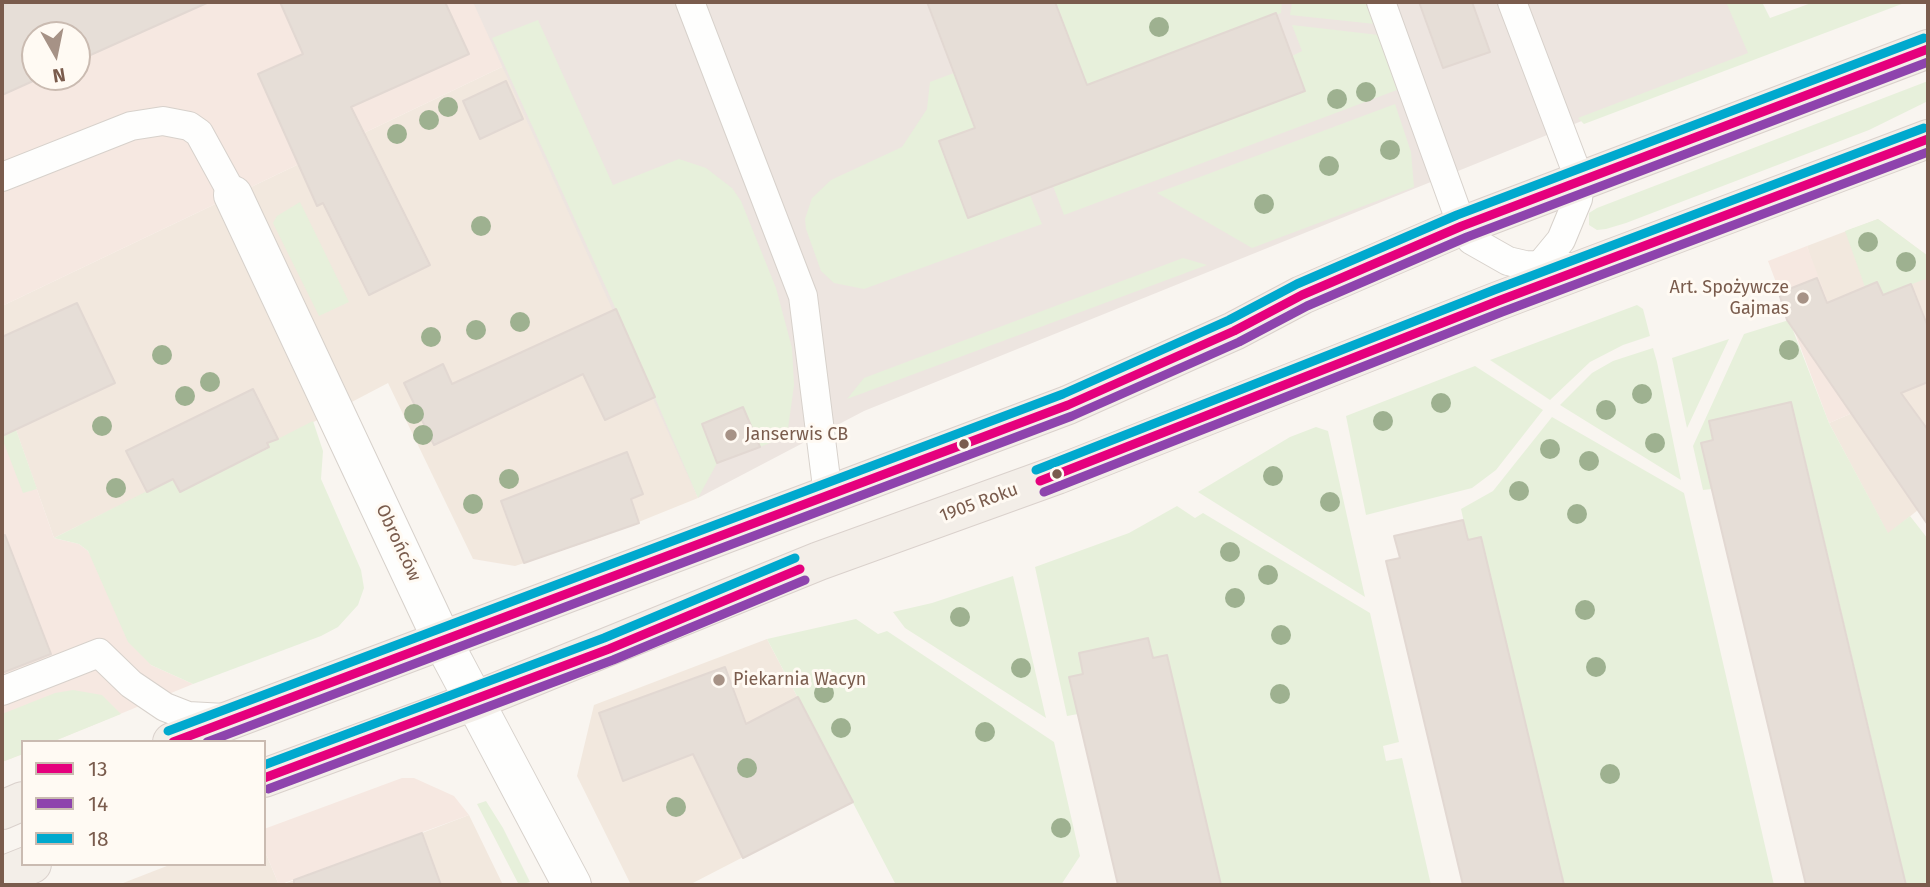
<!DOCTYPE html>
<html>
<head>
<meta charset="utf-8">
<style>
  body { margin:0 }
  #map { position:relative; width:1930px; height:887px; overflow:hidden; background:#f9f5f0; font-family:"Fira Sans",sans-serif }
  canvas { display:block }
  .frame { position:absolute; inset:0; border:4px solid #7a5c4d; pointer-events:none }
  .legend { position:absolute; left:21px; top:740px; width:245px; height:126px; box-sizing:border-box; background:#fffaf3; border:2px solid #cabbb1; margin:0; padding:9px 12px; list-style:none; font-size:21px; color:#7a5c4d }
  .legend li { display:flex; align-items:center; gap:14px; height:35px }
  .legend b { width:35px; border:2px solid #cabbb1 }
  .north { position:absolute; left:21px; top:21px; width:70px; height:70px; box-sizing:border-box; background:#fffaf3; border:2px solid #cabbb1; border-radius:50%; rotate:171deg; font-size:19px; font-weight:700; line-height:28px; text-align:center; color:#7a5c4d }
  .north::after { content:''; display:block; margin:auto; width:24px; height:32px; background:#a69286; clip-path:polygon(50% 0,100% 100%,50% 72%,0 100%) }
</style>
</head>
<body>
<div id="map">
<canvas width="1930" height="887"></canvas>
<div class="frame"></div>
<ul class="legend">
<li><b style="height:9px;background:#e5007d"></b>13</li>
<li><b style="height:9px;background:#8e44ad"></b>14</li>
<li><b style="height:9px;background:#00a9ce"></b>18</li>
</ul>
<div class="north">N</div>
</div>
<script>
const g = document.querySelector('canvas').getContext('2d');
g.lineJoin = 'round';
function paint(path, color) {
  g.fillStyle = color;
  g.fill(path, 'evenodd');
}
function poly(rows) {
  const path = new Path2D();
  for (const r of rows) {
    path.moveTo(r[0], r[1]);
    for (let i = 2; i < r.length; i += 2) path.lineTo(r[i], r[i + 1]);
  }
  return path;
}
function strokePath(path, color, width, dash) {
  g.strokeStyle = color;
  g.lineWidth = width;
  g.lineCap = dash ? 'butt' : 'round';
  g.setLineDash(dash || []);
  g.stroke(path);
}
function label(font, color, halo, rows, align = 'center') {
  g.font = font + ' "Fira Sans",sans-serif';
  g.lineWidth = 6;
  g.setLineDash([]);
  g.textBaseline = 'middle';
  g.strokeStyle = halo;
  g.fillStyle = color;
  for (const [text, x, y, turn = 0] of rows) {
    g.save();
    g.translate(x, y);
    g.rotate((+turn || 0) * Math.PI / 180);
    g.textAlign = isNaN(turn) ? turn : align;
    if (halo) g.strokeText(text, 0, 0);
    g.fillText(text, 0, 0);
    g.restore();
  }
}
const residential = poly([
  [504,66,635,351,698,498,599,538,515,566,473,559,388,383,180,492,173,479,54,538,2,390,2,306],
  [1878,219,1928,256,1928,502,1888,534,1829,423,1850,414,1836,379,1817,278,1807,246],
  [767,639,852,801,689,885,631,885,577,776,594,705],
  [469,815,503,885,281,885,422,833],
  [264,849,279,885,118,885,172,864,264,864]
]);
const commercial = poly([
  [2,2,475,2,504,66,2,306],
  [35,35,77,35,77,77,35,77],
  [1807,246,1854,372,1836,379,1850,414,1829,423,1768,261],
  [2,390,54,538,79,544,88,551,151,665,193,684,52,742,23,742,23,754,2,762],
  [402,778,414,778,454,796,469,815,279,885,264,849,264,829]
]);
const industrial = poly([
  [473,2,1733,2,1755,51,864,411,698,498]
]);
const green = poly([
  [1055,2,1282,2,1281,13,1087,85],
  [1292,2,1367,2,1375,24,1290,15],
  [1726,2,1762,2,1770,18,1814,2,1907,2,1584,124,1578,118,1748,53],
  [538,20,613,185,679,159,706,168,732,188,741,201,776,288,792,348,794,385,787,436,760,447,743,407,702,424,717,463,698,498,635,351,492,38],
  [1292,25,1379,35,1397,90,1064,215,1053,186,1305,91,1292,56,1302,51],
  [954,73,975,128,939,141,968,218,1030,195,1042,224,864,289,834,283,821,271,806,229,805,219,812,198,831,180,902,147,927,109,930,82],
  [1928,81,1928,101,1869,130,1626,223,1606,229,1597,230,1589,225,1589,213,1597,208],
  [1395,104,1411,152,1414,187,1252,248,1157,193],
  [300,202,349,302,319,316,273,223,277,216],
  [1878,219,1928,256,1928,278,1883,295,1877,282,1865,287,1845,231],
  [1183,258,1207,265,847,399,864,378],
  [1637,305,1643,309,1650,336,1623,345,1590,362,1550,400,1490,360],
  [1789,320,1829,423,1888,533,1910,516,1928,539,1928,885,1906,885,1796,421,1776,405,1710,421,1713,440,1701,443,1712,489,1703,490,1693,446,1744,334],
  [1729,339,1687,428,1672,358],
  [1653,348,1657,362,1681,480,1560,405,1592,373,1613,361],
  [1475,366,1543,410,1496,470,1472,488,1366,515,1346,416],
  [2,390,37,489,23,493,2,438],
  [1552,417,1684,493,1774,885,1564,885,1481,538,1468,540,1461,509,1493,491],
  [313,421,323,451,321,479,361,570,364,588,358,605,338,627,321,636,193,684,151,665,128,642,88,551,79,544,54,538,173,478,180,491,269,448,268,444],
  [1316,427,1328,431,1365,597,1198,492,1290,437],
  [1177,506,1195,518,1203,513,1370,613,1399,742,1383,746,1386,761,1402,758,1431,885,1221,885,1167,655,1153,658,1148,638,1079,653,1083,674,1069,677,1078,714,1067,716,1035,567,1129,533],
  [1013,576,1046,718,905,628,893,612,932,603],
  [856,619,878,634,887,631,1054,742,1080,856,1061,885,896,885,767,639],
  [73,690,102,695,121,714,52,742,23,742,23,754,2,762,2,714,55,693],
  [486,801,503,828,530,882,519,885,477,804]
]);
const building = poly([
  [2,2,209,2,77,61,77,35,35,35,35,77,42,77,2,95,2,2],
  [280,2,445,2,469,54,351,107,430,265,369,295,323,203,317,206,258,74,303,54,280,2],
  [927,2,1055,2,1087,85,1276,13,1305,91,968,218,939,141,975,128,927,2],
  [1419,2,1472,2,1490,52,1443,68,1419,2],
  [506,81,523,119,480,139,463,101,506,81],
  [1817,278,1827,303,1877,282,1883,295,1911,284,1928,327,1928,382,1901,393,1928,430,1928,525,1787,320,1779,293,1817,278],
  [77,303,115,383,2,436,2,337,77,303],
  [616,309,655,397,605,420,583,374,434,445,404,383,443,364,452,384,616,309],
  [253,389,278,439,267,443,269,447,180,492,173,479,147,492,126,451,253,389],
  [1791,402,1876,761,1906,885,1806,885,1716,507,1701,443,1713,440,1709,421,1791,402],
  [743,407,760,447,717,463,702,424,743,407],
  [627,452,643,494,631,499,639,523,524,563,501,501,627,452],
  [1463,520,1468,540,1481,537,1564,885,1463,885,1386,561,1400,558,1394,536,1463,520],
  [5,535,51,654,2,673,2,536,5,535],
  [1148,638,1153,658,1167,655,1221,885,1118,885,1069,677,1083,674,1079,653,1148,638],
  [725,667,746,724,798,697,853,802,743,858,693,754,623,781,599,713,725,667],
  [422,833,441,885,294,885,294,880,422,833]
]);
const service = poly([
  [690,2,803,296,828,495],
  [1381,2,1462,226,1471,240,1508,261,1525,265,1574,267],
  [1512,2,1580,181,1578,199,1561,240,1533,274],
  [2,177,131,126,163,121,189,126,199,133,233,195],
  [2,691,99,653,131,684,165,707,188,716,225,718]
]);
const minor = poly([
  [233,195,442,640,572,885]
]);
const primary = poly([
  [172,742,1068,405,1234,331,1302,295,1462,226,1928,49],
  [264,778,474,701,819,561,1057,475,1498,301,1928,139],
  [2,810,23,801],
  [2,876,32,864]
]);
const bus1 = poly([
  [1040,481,1498,301,1928,139],
  [173,742,1068,405,1234,331,1302,295,1462,226,1928,49],
  [264,778,609,649,800,569]
]);
const bus2 = poly([
  [1044,492,1502,312,1928,152],
  [207,742,1072,416,1239,342,1307,306,1467,237,1928,62],
  [268,789,613,660,805,580]
]);
const bus3 = poly([
  [1036,470,1494,290,1924,128],
  [168,731,1063,394,1229,320,1297,284,1457,215,1924,38],
  [264,765,604,638,795,558]
]);
const trees = [
  [1159,27],
  [1366,92],
  [1337,99],
  [448,107],
  [429,120],
  [397,134],
  [1390,150],
  [1329,166],
  [1264,204],
  [481,226],
  [1868,242],
  [1906,262],
  [520,322],
  [476,330],
  [431,337],
  [1789,350],
  [162,355],
  [210,382],
  [1642,394],
  [185,396],
  [1441,403],
  [1606,410],
  [414,414],
  [1383,421],
  [102,426],
  [423,435],
  [1655,443],
  [1550,449],
  [1589,461],
  [1273,476],
  [509,479],
  [116,488],
  [1519,491],
  [1330,502],
  [473,504],
  [1577,514],
  [1230,552],
  [1268,575],
  [1235,598],
  [1585,610],
  [960,617],
  [1281,635],
  [1596,667],
  [1021,668],
  [824,693],
  [1280,694],
  [841,728],
  [985,732],
  [747,768],
  [1610,774],
  [676,807],
  [1061,828]
];
const markers = [
  [1803,298,7,"#a69286"],
  [731,435,7,"#a69286"],
  [964,444,6,"#7a5c4d"],
  [1057,474,6,"#7a5c4d"],
  [719,680,7,"#a69286"]
];
const poiNames = [
  ["Art. Spożywcze",1789,288,"right"],
  ["Gajmas",1789,309,"right"],
  ["Janserwis CB",745,435],
  ["Piekarnia Wacyn",733,680]
];
const streetNames = [
  ["1905 Roku",979,503,-20],
  ["Obrońców",398,543,65]
];
paint(residential, '#f2e8de');
paint(commercial, '#f6e8e1');
paint(industrial, '#ede5e0');
paint(green, '#e7f0db');
paint(building, '#e6ded7');
strokePath(building, '#e2d8d2', 2);
strokePath(service, '#d7d1cb', 30);
strokePath(minor, '#d7d1cb', 40);
strokePath(primary, '#dad1cc', 40);
strokePath(service, '#fefefd', 28);
strokePath(minor, '#fefefd', 38);
strokePath(primary, '#f3eee8', 38);
strokePath(bus1, '#e5007d', 9);
strokePath(bus2, '#8e44ad', 9);
strokePath(bus3, '#00a9ce', 9);
g.fillStyle = '#9eb190';
for (const [x, y] of trees) {
  g.beginPath();
  g.arc(x, y, 10, 0, 2 * Math.PI);
  g.fill();
}
for (const [x, y, r, color] of markers) {
  const dot = new Path2D();
  dot.arc(x, y, r, 0, 2 * Math.PI);
  g.fillStyle = color;
  g.fill(dot);
  strokePath(dot, '#fffaf3', 2.5);
}
label('18px', '#7a5c4d', '#fffaf3', poiNames, 'left');
label('18px', '#7a5c4d', '#fffaf3', streetNames);
</script>
</body>
</html>
